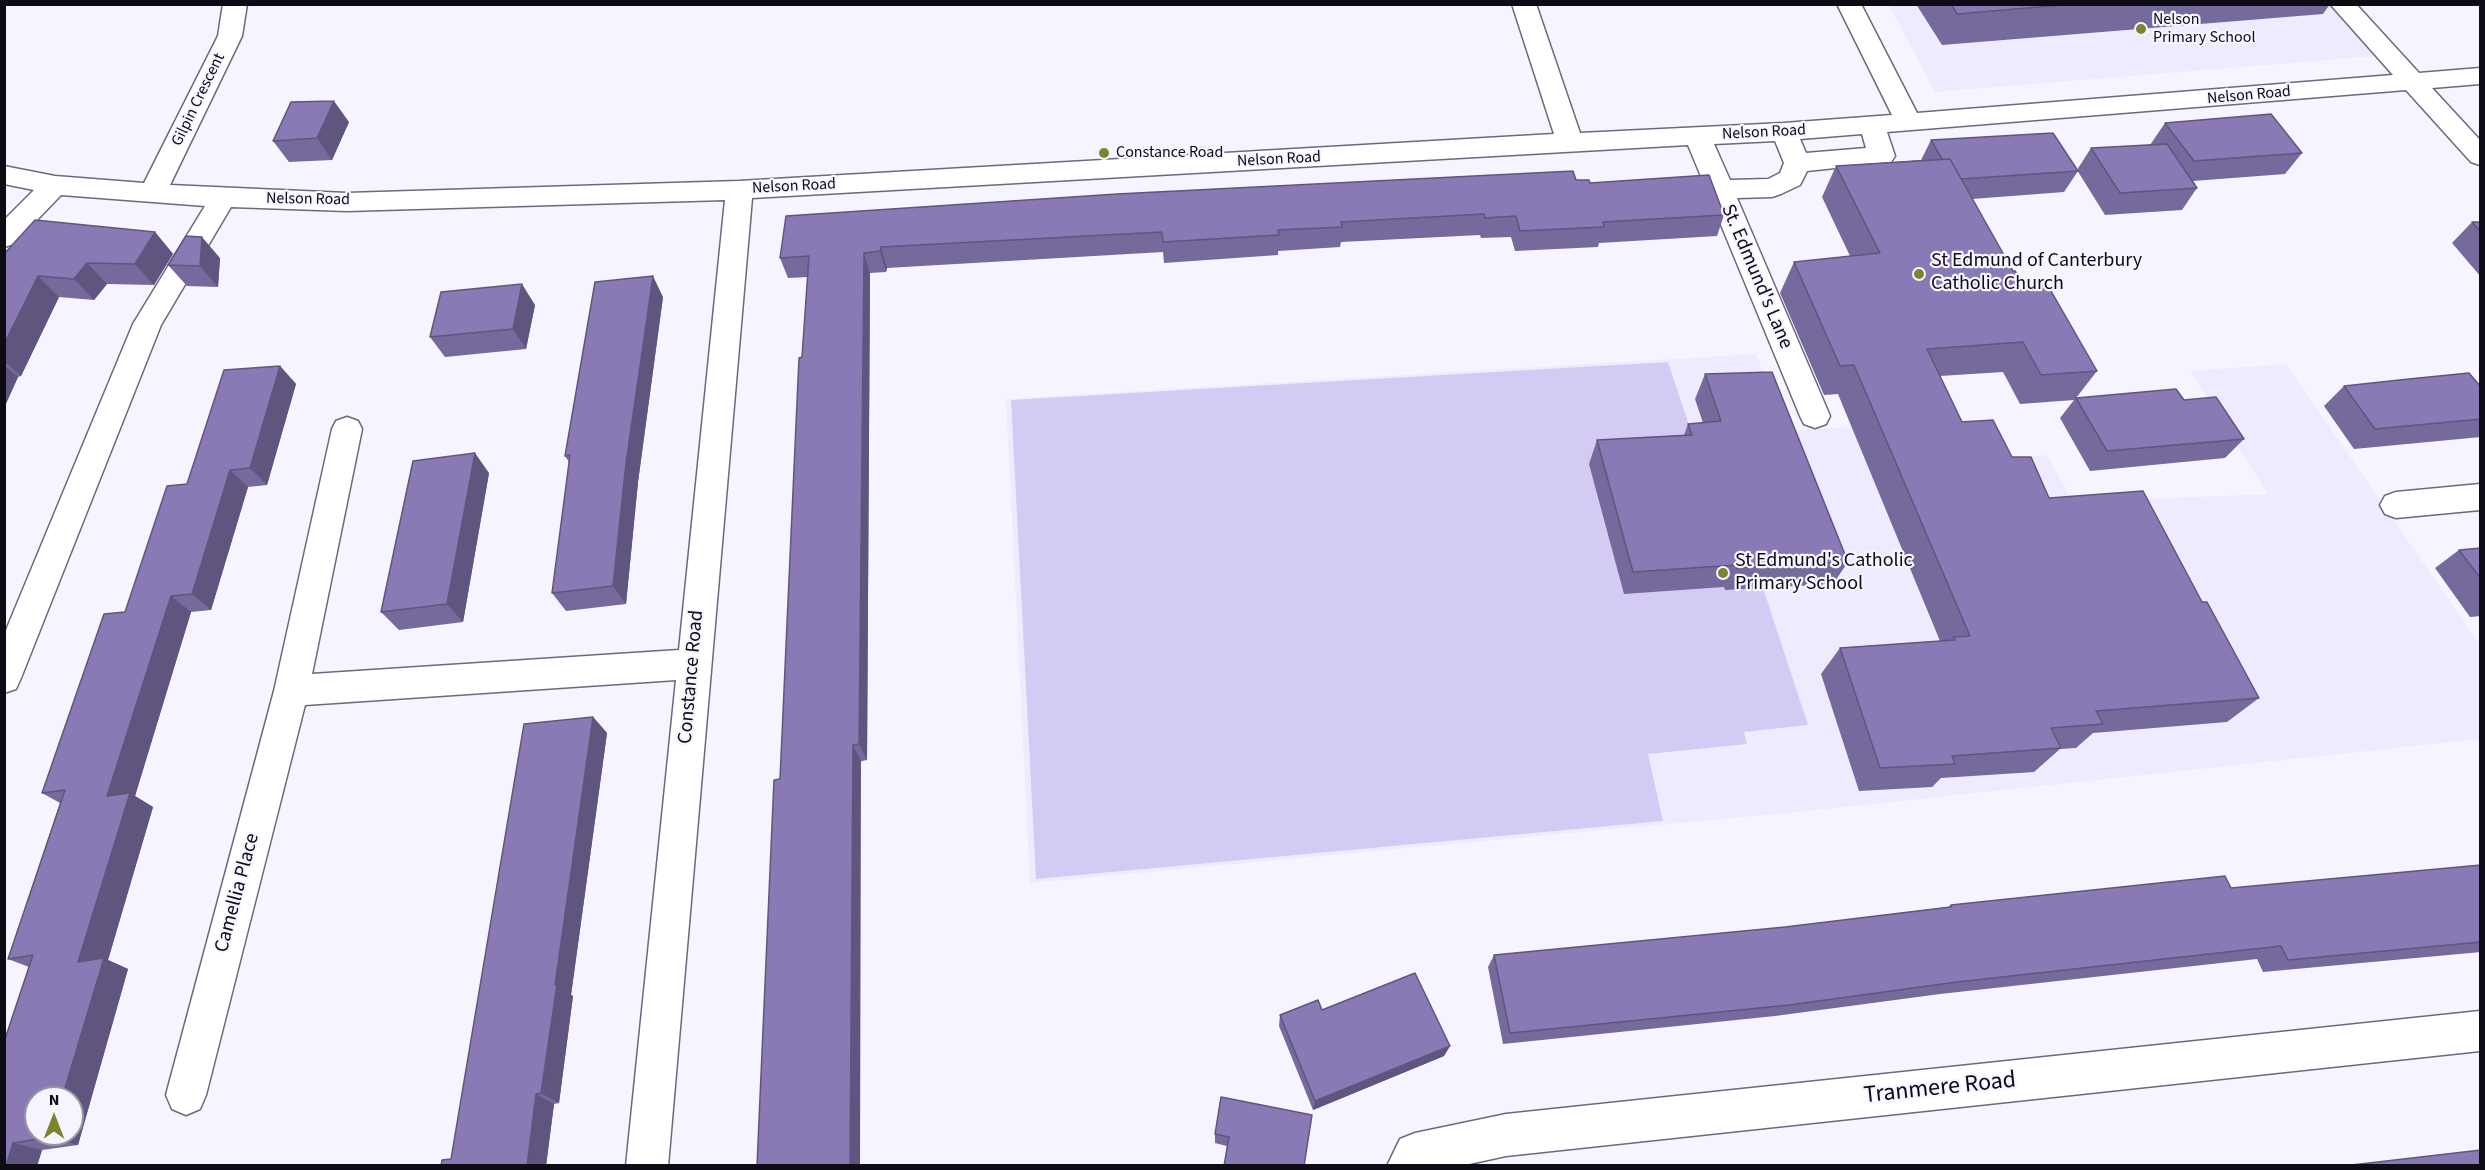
<!DOCTYPE html>
<html>
<head>
<meta charset="utf-8">
<style>
  body { margin:0 }
  #map { position:relative; width:2485px; height:1170px; overflow:hidden; background:#f6f4ff; font-family:"Source Sans 3",sans-serif }
  canvas { display:block }
  .frame { position:absolute; inset:0; border:6px solid #0d0b13; pointer-events:none }
  .north { position:absolute; left:24px; top:1086px; width:60px; height:60px; box-sizing:border-box; background:#f6f4ff; border:2px solid #9997a1; border-radius:50%; rotate:0deg; font-size:16px; font-weight:700; line-height:24px; text-align:center; color:#0d0b13 }
  .north::after { content:''; display:block; margin:auto; width:21px; height:27px; background:#7c8430; clip-path:polygon(50% 0,100% 100%,50% 72%,0 100%) }
</style>
</head>
<body>
<div id="map">
<canvas width="2485" height="1170"></canvas>
<div class="frame"></div>
<div class="north">N</div>
</div>
<script>
const g = document.querySelector('canvas').getContext('2d');
g.lineJoin = 'round';
function paint(path, color) {
  g.fillStyle = color;
  g.fill(path, 'evenodd');
}
function poly(rows) {
  const path = new Path2D();
  for (const r of rows) {
    path.moveTo(r[0], r[1]);
    for (let i = 2; i < r.length; i += 2) path.lineTo(r[i], r[i + 1]);
  }
  return path;
}
function strokePath(path, color, width, dash) {
  g.strokeStyle = color;
  g.lineWidth = width;
  g.lineCap = dash ? 'butt' : 'round';
  g.setLineDash(dash || []);
  g.stroke(path);
}
function label(font, color, halo, rows, align = 'center') {
  g.font = font + ' "Source Sans 3",sans-serif';
  g.lineWidth = 4.5;
  g.setLineDash([]);
  g.textBaseline = 'middle';
  g.strokeStyle = halo;
  g.fillStyle = color;
  for (const [text, x, y, turn = 0] of rows) {
    g.save();
    g.translate(x, y);
    g.rotate((+turn || 0) * Math.PI / 180);
    g.textAlign = isNaN(turn) ? turn : align;
    if (halo) g.strokeText(text, 0, 0);
    g.fillText(text, 0, 0);
    g.restore();
  }
}
const built = poly([
  [1889,5,2357,5,2401,54,1935,92],
  [1756,354,1788,431,1969,419,1988,461,2047,455,2073,502,2268,494,2190,371,2286,364,2480,645,2480,739,1798,812,1030,883,1006,399]
]);
const green = poly([
  [1668,362,1696,446,1679,448,1725,589,1763,588,1808,725,1744,732,1747,744,1648,754,1663,821,1036,879,1011,400]
]);
const minor = poly([
  [223,4,247,4,242,36,170,185,347,193,739,181,1554,134,1512,4,1536,4,1580,133,1784,123,1892,115,1837,4,1861,4,1917,113,2393,75,2330,4,2356,4,2419,73,2480,68,2480,84,2432,88,2480,140,2480,165,2471,162,2406,90,1887,132,1895,156,1891,162,1807,171,1800,185,1781,194,1772,197,1737,198,1830,416,1826,424,1815,428,1804,424,1800,416,1688,145,752,198,668,1166,626,1166,676,680,305,705,206,1095,200,1109,186,1115,172,1109,166,1095,274,691,332,429,336,421,347,417,358,421,362,429,312,674,679,650,725,200,347,211,231,207,161,325,21,678,16,689,4,693,4,635,133,324,205,206,61,195,14,244,4,247,4,220,34,190,4,184,4,166,55,176,144,183,218,36,223,4],
  [1862,134,1866,148,1806,153,1800,139,1862,134],
  [1775,141,1784,163,1780,173,1768,179,1730,180,1714,144,1775,141],
  [2480,484,2480,510,2396,518,2385,514,2380,505,2385,496,2396,492,2480,484],
  [2480,1011,2480,1051,1506,1156,1460,1166,1387,1166,1400,1139,1415,1133,1506,1114,2480,1011]
]);
const wall = poly([
  [1916,4,2330,4,2323,14,1942,45],
  [349,122,332,160,289,162,273,141],
  [2165,123,2302,153,2285,174,2193,181,2197,188,2182,210,2105,215,2077,170,2091,148,2150,145],
  [1931,140,2078,171,2064,192,1972,199,2013,271,2024,286,2097,371,2076,398,2184,400,2244,439,2225,458,2090,471,2060,418,2074,400,2020,404,2003,372,1940,376,1962,422,2012,457,2049,498,2202,602,2259,698,2227,722,2093,733,2076,748,2060,749,2034,772,1941,778,1932,787,1859,791,1821,674,1840,648,1940,641,1838,394,1824,395,1780,293,1794,262,1850,256,1822,197,1836,166,1921,160],
  [1576,180,1590,183,1724,215,1717,236,1599,243,1598,247,1515,251,1511,237,1481,238,1480,235,1341,242,1340,247,1278,251,1278,255,1164,263,1163,252,887,268,886,272,870,273,867,760,780,779,802,357,808,277,788,278,780,258,786,216],
  [2472,222,2481,222,2481,277,2452,243],
  [155,232,173,254,154,285,107,284,94,300,59,297,21,376,18,377,4,408,4,254],
  [220,258,218,287,187,286,168,265],
  [663,297,638,482,626,604,566,611,552,593,569,462,565,456],
  [535,305,526,349,445,357,430,337],
  [280,366,296,384,267,485,248,487,211,610,191,612,135,796,153,807,108,960,128,969,78,1145,42,1150,37,1166,4,1166,29,967,8,959,60,803,42,793,125,612],
  [1705,374,1848,562,1833,584,1725,590,1724,587,1624,594,1589,464,1597,440,1684,435,1688,424,1703,423,1695,399],
  [2344,386,2481,387,2481,437,2354,449,2324,406],
  [489,473,463,622,399,630,381,612],
  [2481,548,2481,616,2470,617,2435,568,2459,550],
  [593,717,607,733,571,995,573,996,559,1103,554,1104,546,1166,451,1159],
  [2481,865,2481,952,2263,972,2257,959,1940,994,1775,1016,1503,1044,1488,967,1494,955,1785,927,1948,907,1951,905,2231,888],
  [1322,1010,1450,1046,1444,1056,1313,1110,1279,1026,1280,1015],
  [1221,1097,1304,1166,1215,1143,1215,1134]
]);
const shadedWall = poly([
  [334,101,349,122,332,160,317,138],
  [155,232,173,254,154,285,135,264],
  [202,237,220,258,218,287,200,266],
  [881,247,887,268,886,272,880,251],
  [864,253,870,273,867,760,859,744],
  [87,263,107,284,94,300,74,279],
  [38,276,59,297,21,376,4,361,4,344],
  [653,276,663,297,638,482,626,604,613,586,626,463],
  [522,284,535,305,526,349,513,329],
  [4,365,18,377,4,408],
  [280,366,296,384,267,485,250,468],
  [475,453,489,473,463,622,447,604],
  [230,470,248,487,211,610,192,594],
  [171,596,191,612,135,796,153,807,108,960,128,969,78,1145,50,1137,51,1134,72,1134,72,1098,62,1098,78,962,107,796],
  [593,717,607,733,571,995,573,996,559,1103,541,1093,555,985],
  [853,745,861,761,860,1166,850,1166],
  [1450,1046,1444,1056,1313,1110,1315,1101],
  [536,1094,554,1104,546,1166,527,1166],
  [13,1143,42,1150,37,1166,6,1166]
]);
const building = poly([
  [1951,4,2073,4,1957,14,1951,4],
  [334,101,317,138,273,141,291,102,334,101],
  [2271,114,2302,153,2194,161,2165,123,2271,114],
  [2053,133,2078,171,1961,179,1950,159,1942,159,1931,140,2053,133],
  [2167,144,2197,188,2120,193,2091,148,2167,144],
  [1950,159,2013,271,2015,271,2024,286,2047,284,2097,371,2041,375,2023,342,1927,349,1962,422,1993,420,2012,457,2031,457,2049,498,2143,491,2202,602,2207,602,2259,698,2096,711,2103,724,2051,728,2061,748,1952,756,1955,764,1880,768,1840,648,1955,640,1953,637,1970,636,1854,365,1840,366,1794,262,1880,253,1836,166,1950,159],
  [1573,171,1576,180,1589,180,1590,183,1709,175,1724,215,1603,222,1604,227,1520,231,1516,216,1485,218,1484,214,1341,222,1342,227,1278,230,1279,235,1163,242,1162,232,881,247,880,251,864,253,859,744,853,745,850,1166,757,1166,774,780,780,779,799,358,802,357,809,256,780,258,786,216,1117,194,1573,171],
  [35,220,155,232,135,264,87,263,74,279,38,276,4,344,4,254,35,220],
  [2472,222,2481,222,2481,232,2472,222],
  [186,236,202,237,200,266,168,265,186,236],
  [653,276,626,463,613,586,552,593,570,455,565,456,595,282,653,276],
  [522,284,513,329,430,337,441,292,522,284],
  [280,366,250,468,230,470,192,594,171,596,107,796,130,793,78,962,104,958,62,1098,36,1098,36,1134,51,1134,50,1137,13,1143,6,1166,4,1166,4,1042,33,955,8,959,65,790,42,793,104,614,125,612,167,486,187,484,224,370,280,366],
  [1772,372,1848,562,1737,568,1736,565,1633,572,1597,440,1692,435,1688,424,1721,421,1705,374,1772,372],
  [2469,373,2481,387,2481,419,2375,429,2344,386,2409,379,2469,373],
  [2176,389,2184,400,2216,397,2244,439,2107,451,2076,398,2176,389],
  [475,453,447,604,381,612,413,461,475,453],
  [2481,548,2481,579,2459,550,2481,548],
  [593,717,555,985,557,984,541,1093,536,1094,527,1166,441,1166,442,1160,451,1159,524,724,593,717],
  [2481,865,2481,942,2288,960,2281,946,1957,982,1789,1005,1510,1033,1494,955,1785,927,1951,907,1951,905,2225,876,2231,888,2481,865],
  [1415,973,1450,1046,1315,1101,1280,1015,1318,1000,1322,1010,1415,973],
  [1221,1097,1312,1115,1304,1166,1224,1166,1229,1137,1215,1134,1221,1097],
  [2481,1150,2481,1166,2343,1166,2481,1150]
]);
const markers = [
  [2141,29,6,"#7c8430"],
  [1104,153,6,"#7c8430"],
  [1919,274,6,"#7c8430"],
  [1723,573,6,"#7c8430"]
];
const farPoinames = [
  ["Nelson",2153,20],
  ["Primary School",2153,38],
  ["Constance Road",1116,153]
];
const farStreetnames = [
  ["Nelson Road",2249,96,-5],
  ["Gilpin Crescent",199,100,-64],
  ["Nelson Road",1764,133,-3],
  ["Nelson Road",1279,160,-3],
  ["Nelson Road",794,187,-3],
  ["Nelson Road",308,200,1]
];
const poiNames = [
  ["St Edmund of Canterbury",1931,262],
  ["Catholic Church",1931,285],
  ["St Edmund's Catholic",1735,562],
  ["Primary School",1735,585]
];
const streetNames = [
  ["St. Edmund's Lane",1756,277,67],
  ["Constance Road",692,677,-85],
  ["Camellia Place",238,893,-75]
];
const nearStreetnames = [
  ["Tranmere Road",1940,1089,-6]
];
paint(built, '#eeebff');
paint(green, '#d4cbf5');
strokePath(minor, '#6d687f', 3);
paint(minor, '#fff');
paint(wall, '#76699c');
paint(shadedWall, '#60557f');
paint(building, '#897ab5');
strokePath(building, '#60557f', 1.5);
for (const [x, y, r, color] of markers) {
  const dot = new Path2D();
  dot.arc(x, y, r, 0, 2 * Math.PI);
  g.fillStyle = color;
  g.fill(dot);
  strokePath(dot, '#f6f4ff', 2);
}
label('16px', '#0d0b13', '#f6f4ff', farPoinames, 'left');
label('16px', '#0d0b13', '#f6f4ff', farStreetnames);
label('20px', '#0d0b13', '#f6f4ff', poiNames, 'left');
label('20px', '#0d0b13', '#f6f4ff', streetNames);
label('24px', '#0d0b13', '#f6f4ff', nearStreetnames);
</script>
</body>
</html>
